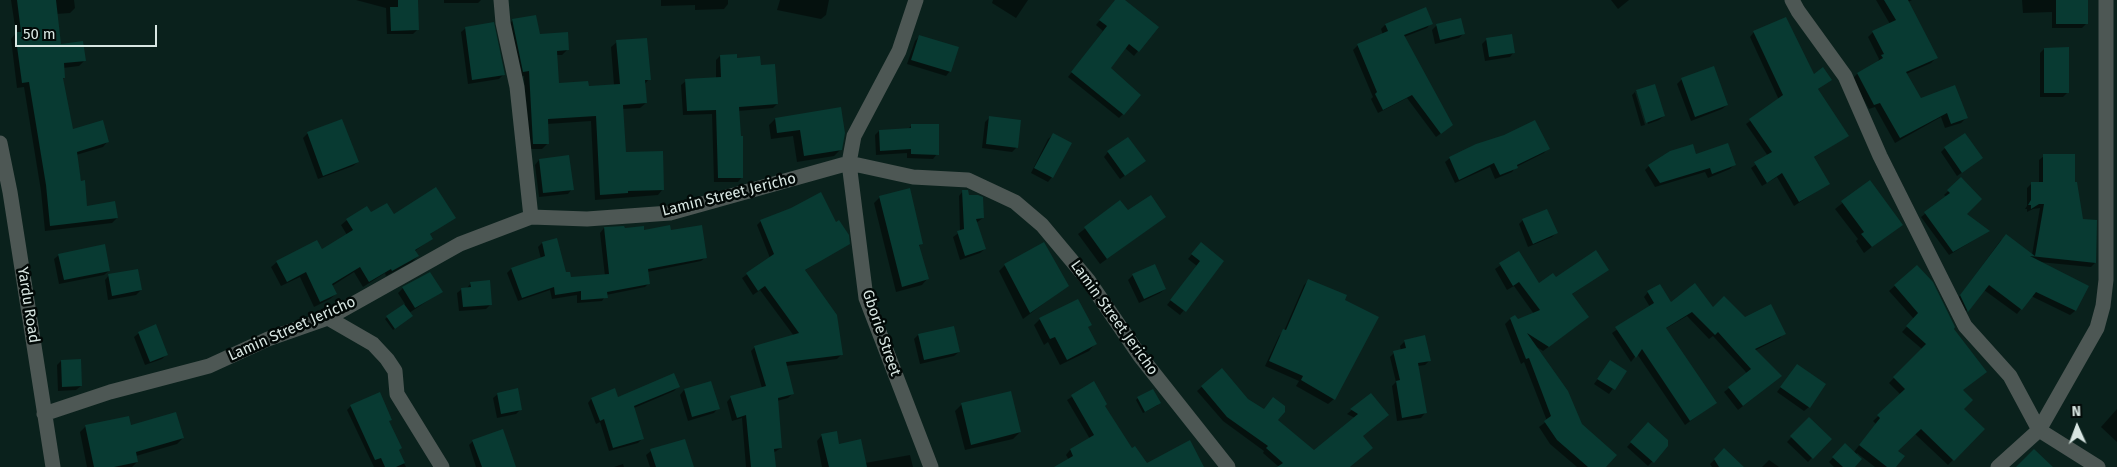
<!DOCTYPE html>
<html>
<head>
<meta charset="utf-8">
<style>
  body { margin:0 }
  #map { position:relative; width:2117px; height:467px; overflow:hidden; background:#0a211c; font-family:"Fira Sans",sans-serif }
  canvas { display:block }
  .north { position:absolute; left:2052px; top:402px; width:50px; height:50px; -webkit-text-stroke:4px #020907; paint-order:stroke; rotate:358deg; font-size:14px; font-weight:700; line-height:20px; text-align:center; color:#d8e6e2 }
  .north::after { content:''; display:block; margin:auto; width:18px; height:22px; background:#d8e6e2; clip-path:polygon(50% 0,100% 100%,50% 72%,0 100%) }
  .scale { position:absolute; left:15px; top:25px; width:142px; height:22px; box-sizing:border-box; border:2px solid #d8e6e2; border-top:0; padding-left:6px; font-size:15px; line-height:18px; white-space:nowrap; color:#d8e6e2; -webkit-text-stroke:4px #020907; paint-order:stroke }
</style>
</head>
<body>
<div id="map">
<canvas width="2117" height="467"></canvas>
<div class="north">N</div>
<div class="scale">50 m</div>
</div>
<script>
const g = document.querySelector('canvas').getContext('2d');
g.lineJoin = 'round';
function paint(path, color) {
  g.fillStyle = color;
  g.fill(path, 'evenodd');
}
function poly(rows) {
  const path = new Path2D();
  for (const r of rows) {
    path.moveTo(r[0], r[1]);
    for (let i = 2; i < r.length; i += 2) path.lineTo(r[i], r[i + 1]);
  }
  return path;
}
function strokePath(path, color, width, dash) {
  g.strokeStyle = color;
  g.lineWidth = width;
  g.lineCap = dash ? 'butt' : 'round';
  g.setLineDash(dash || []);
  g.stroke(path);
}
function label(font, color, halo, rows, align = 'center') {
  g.font = font + ' "Fira Sans",sans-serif';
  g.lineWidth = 5;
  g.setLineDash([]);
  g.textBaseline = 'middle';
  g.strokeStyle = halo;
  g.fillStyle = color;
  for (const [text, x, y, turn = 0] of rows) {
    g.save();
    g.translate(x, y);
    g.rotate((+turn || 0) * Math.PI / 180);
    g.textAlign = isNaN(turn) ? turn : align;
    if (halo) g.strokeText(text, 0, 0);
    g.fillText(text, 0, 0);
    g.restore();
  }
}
const shadow = poly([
  [11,0,74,0,75,8,70,13,56,14,60,45,84,61,79,66,63,68,64,78,62,79,72,131,108,141,103,147,76,155,86,207,117,218,112,223,45,231,41,191,24,87,17,88,11,39,16,33],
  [356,0,416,0,418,29,413,34,387,34,386,8],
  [444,0,481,0,478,3,444,3],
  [661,0,728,0,728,4,724,9,695,10,695,5,661,6],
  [780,0,829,0,826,15,821,19,777,10],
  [993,0,1028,0,1016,18,992,3],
  [1116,0,1123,0,1138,51,1134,56,1125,48,1109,69,1123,114,1119,118,1068,77,1103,31,1096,25],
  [1611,0,1629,0,1618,9],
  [1876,0,1912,0,1908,2,1936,58,1931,63,1906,74,1920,99,1966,118,1961,123,1945,128,1941,117,1895,143,1875,107,1869,109,1852,79,1857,74,1877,63,1879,59,1868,37,1873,32,1890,24],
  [2022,0,2087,0,2086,24,2082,28,2052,28,2052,12,2023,13],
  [513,20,568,49,562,55,556,55,558,84,587,87,614,85,611,47,617,42,649,79,644,85,646,103,640,108,622,109,624,154,663,189,658,195,595,200,591,121,547,124,548,143,542,149,527,149,524,76,518,77,507,26],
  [1460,20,1464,33,1459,38,1435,44,1432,30,1436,26],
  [1431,23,1427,28,1404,37,1447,129,1436,137,1407,98,1378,113,1371,99,1373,97,1353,50,1358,45,1383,35,1381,29,1385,25],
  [466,28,503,75,499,79,468,84,461,32],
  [1754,32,1813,76,1830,80,1817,90,1847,136,1813,158,1828,184,1794,206,1777,177,1762,186,1751,168,1768,156,1746,124,1779,100,1750,37],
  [1511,35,1514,52,1510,57,1485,61,1482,44,1486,40],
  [919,37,950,71,946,76,907,64,915,41],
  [2044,49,2067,93,2063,97,2040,97,2040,53],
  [720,56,760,66,777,104,773,108,738,111,742,177,738,182,714,182,712,114,683,115,681,85,686,81,716,79,716,60],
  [1713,68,1727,105,1722,109,1691,121,1677,84,1681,80],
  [1654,85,1664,116,1659,120,1648,124,1637,92,1635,92],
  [1635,92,1645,125,1641,126,1632,95],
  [840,109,841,149,834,156,797,162,793,136,771,139,769,125,775,119],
  [990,117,1017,147,1012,152,982,148,985,122],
  [341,121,358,162,353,166,318,179,303,138,307,134],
  [912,125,937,154,933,159,907,158,907,153,876,155,875,135,879,131,908,129],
  [1053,135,1052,177,1048,182,1031,173,1048,139],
  [1548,148,1544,153,1516,167,1512,172,1495,179,1490,167,1455,183,1445,162,1450,158],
  [1945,148,1977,162,1957,176,1941,152],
  [1108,152,1140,165,1120,179,1104,157],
  [1696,156,1734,165,1730,169,1708,178,1705,172,1655,187,1645,170,1649,166],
  [2044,156,2073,183,2082,220,2095,263,2091,267,2039,262,2088,286,2075,311,2070,315,2031,296,2017,314,1984,290,1963,315,1956,301,2001,240,2032,255,2040,208,2033,209,2027,212,2027,209,2025,209,2027,206,2027,188,2032,183,2039,183,2039,160],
  [539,160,572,189,568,194,539,197,535,165],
  [1961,179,1965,214,1989,231,1949,255,1921,217,1947,197,1944,195],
  [1869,182,1901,224,1864,253,1856,241,1858,239,1835,209],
  [963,191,983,218,976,223,985,249,980,253,960,260,953,237,960,232,959,196],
  [880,197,922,243,918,247,928,278,922,285,896,292,874,203],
  [1120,202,1128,212,1165,217,1100,264,1078,234],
  [371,214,454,217,429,235,431,239,415,251,418,256,412,262,386,276,385,273,363,287,354,272,332,286,336,294,330,299,314,307,300,277,281,286,271,267,277,262,321,250,347,235,341,225,347,220],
  [1523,220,1556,233,1552,237,1528,247,1519,224],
  [761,221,836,224,848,243,804,271,841,355,837,359,786,366,793,393,788,398,777,401,781,448,773,453,775,467,746,467,742,418,732,421,727,402,731,397,762,388,751,351,755,347,794,336,760,290,753,295,742,278,770,258,757,225],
  [604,228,643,232,670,231,706,257,701,261,647,272,649,283,645,287,606,295,602,301,577,303,577,295,552,299,550,290,518,301,507,273,511,269,541,259,538,247,542,243,570,278,605,276,600,233],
  [1197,248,1223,261,1180,315,1167,305,1197,266,1188,259],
  [1518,253,1539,285,1556,278,1608,269,1571,295,1582,322,1543,351,1535,346,1604,467,1577,467,1550,444,1539,427,1547,421,1524,362,1521,364,1505,324,1510,319,1517,321,1534,314,1514,286,1507,290,1495,269],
  [59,255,109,271,104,275,59,284,54,259],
  [1005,265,1067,286,1023,319,999,271],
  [1917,266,1952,329,1962,391,1962,409,1983,429,1948,465,1915,434,1896,451,1895,467,1875,467,1857,453,1853,467,1834,467,1829,462,1845,445,1854,452,1876,424,1873,421,1901,395,1889,383,1922,349,1902,332,1914,319,1889,291],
  [109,275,141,290,136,295,108,300,105,280],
  [1133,275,1165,289,1160,293,1139,303,1128,280],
  [1309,280,1334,399,1328,404,1296,386,1299,381,1265,366,1279,336,1284,331,1304,285],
  [471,283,491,304,486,309,459,311,457,293,462,289,467,288],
  [403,288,441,292,409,313,409,318,393,330,385,319,405,304,398,293],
  [1648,292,1670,304,1713,309,1784,333,1780,338,1754,351,1776,380,1738,410,1724,392,1747,374,1745,371,1713,336,1709,339,1687,316,1665,329,1715,403,1685,425,1637,354,1631,362,1612,333,1650,307,1644,297],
  [1040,319,1087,328,1095,344,1089,351,1060,365,1048,342,1044,345,1034,325],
  [139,333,167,354,162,359,145,365,134,337],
  [918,335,959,352,954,356,920,364,914,339],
  [1405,341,1430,360,1425,365,1418,366,1425,413,1421,418,1397,421,1392,386,1396,382,1390,357,1394,353,1401,351,1400,346],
  [61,361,81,386,76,390,58,391,57,365],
  [1610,362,1625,372,1609,394,1594,384],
  [1797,365,1809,407,1804,411,1777,392],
  [1221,370,1247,400,1277,420,1314,451,1355,418,1347,414,1370,395,1362,436,1372,448,1350,467,1279,467,1263,453,1264,451,1223,421,1197,391],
  [710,382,718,408,714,413,688,421,680,395,684,390],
  [1094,383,1104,406,1132,450,1147,464,1203,467,1057,467,1069,460,1066,455,1070,450,1090,439,1067,400],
  [678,387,674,391,634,408,642,439,638,443,609,451,600,422,596,424,588,403,591,399,617,398],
  [498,394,521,409,516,414,497,418,493,398],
  [1138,398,1158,405,1143,413,1136,400],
  [962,404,1020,432,1013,439,965,450,955,411],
  [351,406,388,421,397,451,406,467,374,467,347,410],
  [2117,409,2117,442,2101,427],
  [1809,419,1830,439,1808,462,1787,442],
  [1648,424,1667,446,1648,466,1627,447],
  [86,426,130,426,183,438,177,444,136,456,137,462,132,467,87,467,80,432],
  [822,435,865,463,910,455,913,467,822,467,817,441],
  [473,441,515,467,476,467,469,445],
  [1724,450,1742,467,1712,467,1710,464],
  [651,451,692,467,650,467,646,455],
  [1769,460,1779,467,1762,467],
  [623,464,624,467,614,467]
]);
const building = poly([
  [17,0,56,0,61,44,83,41,86,61,64,63,65,78,63,78,73,129,103,120,109,142,77,152,81,181,85,180,87,206,115,201,118,218,50,226,46,185,29,82,22,83,15,32,21,32],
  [398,0,418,0,419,30,391,31,390,7,398,7],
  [1115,0,1125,0,1159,27,1139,52,1129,44,1111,68,1141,95,1124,115,1071,72,1107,26,1099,20],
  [1884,0,1908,0,1938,58,1906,72,1921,98,1955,85,1968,118,1951,124,1947,113,1900,138,1880,103,1874,105,1857,73,1883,58,1881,55,1884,54,1872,31,1896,20],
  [2056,0,2088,0,2088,24,2056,24],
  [1426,7,1433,24,1404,35,1453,125,1441,134,1412,95,1383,110,1375,94,1377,92,1357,44,1388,31,1385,24],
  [536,15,540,34,568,32,569,50,557,51,559,83,588,81,589,86,620,84,616,40,647,38,651,80,645,80,647,103,623,105,626,152,663,151,664,190,628,191,628,193,600,195,596,116,548,119,549,144,533,144,529,71,523,72,512,19],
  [1786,17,1814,74,1823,67,1832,80,1818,89,1849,136,1814,157,1830,184,1799,202,1782,173,1767,183,1754,162,1772,152,1749,119,1783,95,1753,31],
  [1461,18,1465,34,1440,40,1436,24],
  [494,22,505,75,472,80,465,27],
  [1512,34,1515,53,1489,57,1486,38],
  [919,35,959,47,951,72,911,60],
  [2069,47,2069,93,2044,93,2044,48],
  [737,54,737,58,760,56,761,65,775,64,778,104,739,107,741,136,743,136,743,178,718,178,716,110,687,111,685,79,721,77,720,55],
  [1714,66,1728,105,1695,117,1681,78],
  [1655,84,1665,116,1646,123,1636,90],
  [841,107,845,133,842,150,804,156,800,130,777,133,775,118],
  [989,116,1021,120,1018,148,986,144],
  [342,119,359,162,323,176,307,132],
  [1535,120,1550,149,1517,165,1518,168,1500,175,1494,163,1459,180,1449,157,1476,144,1504,135],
  [911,124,939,124,939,155,911,154,911,149,880,151,879,130,911,128],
  [1053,133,1072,143,1053,178,1034,168],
  [1965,133,1983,158,1962,173,1944,147],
  [1128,137,1146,161,1125,176,1107,151],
  [1728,143,1736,165,1712,174,1710,168,1660,183,1648,165,1670,151,1693,144,1696,154],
  [2043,154,2075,154,2075,182,2077,182,2083,219,2097,220,2096,263,2030,256,2089,286,2076,311,2036,292,2022,310,1989,285,1968,312,1960,295,2006,234,2035,256,2044,204,2039,204,2031,209,2031,205,2028,205,2031,200,2031,182,2043,182],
  [569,155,574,190,543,193,539,159],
  [1961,177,1982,199,1967,214,1990,231,1953,252,1924,212,1950,193,1947,190],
  [1870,180,1903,225,1872,247,1861,234,1864,232,1841,201],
  [436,187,456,218,430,234,433,239,415,250,419,256,392,271,391,269,369,282,360,267,332,284,337,294,320,302,306,272,287,282,276,261,317,240,322,249,353,230,346,219,367,206,371,212,387,203,394,214],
  [910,188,923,244,919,245,929,279,902,287,879,196],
  [962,190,968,190,969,195,978,195,983,197,984,218,976,219,986,249,965,256,957,231,964,229],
  [821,192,836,222,839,220,849,235,850,244,805,270,837,315,843,355,786,362,794,394,778,398,782,448,774,449,776,467,751,467,746,415,737,418,730,396,766,386,754,346,799,333,765,286,758,291,746,273,774,254,760,220,791,208],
  [1151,195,1166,217,1107,259,1084,227,1120,200,1128,210],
  [1547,209,1558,233,1533,244,1522,219],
  [670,225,671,230,702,225,707,258,648,269,650,284,607,292,608,298,581,300,581,291,555,295,554,287,522,298,511,268,545,256,542,242,557,238,566,272,570,272,571,277,609,274,604,227,624,226,625,228,644,226,644,230],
  [1044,242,1069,286,1030,313,1004,264],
  [1201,242,1224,261,1186,312,1170,300,1200,261,1191,254],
  [105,244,110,271,64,280,58,254],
  [1596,250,1609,270,1572,294,1589,317,1549,347,1527,333,1568,391,1582,424,1617,455,1606,467,1588,467,1557,440,1544,421,1551,416,1529,358,1526,359,1510,318,1515,315,1518,319,1540,310,1519,282,1513,286,1499,263,1519,251,1539,283,1553,273,1556,277],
  [1155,264,1166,289,1144,299,1132,274],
  [1917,265,1933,282,1955,327,1954,329,1987,372,1963,390,1973,400,1964,409,1985,429,1954,461,1921,429,1898,451,1905,456,1896,467,1887,467,1859,445,1880,418,1877,415,1905,389,1893,377,1926,344,1906,326,1918,313,1894,285],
  [138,269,142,290,112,296,108,274],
  [430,272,443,292,415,308,402,287],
  [1308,279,1347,295,1345,300,1379,317,1335,400,1301,380,1303,376,1269,361,1283,329,1286,330],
  [490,280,492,305,463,307,461,288,471,287,470,282],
  [1695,283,1713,307,1724,296,1745,317,1771,304,1786,334,1755,349,1782,376,1743,406,1728,387,1751,369,1718,332,1715,335,1692,312,1666,328,1717,403,1690,421,1642,349,1636,358,1615,327,1654,303,1647,291,1660,284,1671,302],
  [1078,299,1092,325,1088,327,1097,344,1067,360,1055,337,1050,339,1039,318],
  [404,304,413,316,395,329,386,316],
  [156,324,168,355,150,362,138,332],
  [954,326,960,352,924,360,918,334],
  [1425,335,1431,361,1418,363,1427,413,1402,418,1396,381,1400,380,1393,351,1406,348,1404,340],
  [81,359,82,386,62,387,61,360],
  [1610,360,1627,371,1615,390,1597,379],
  [1797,364,1826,384,1810,408,1780,387],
  [1222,368,1248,399,1264,409,1273,397,1285,406,1285,412,1278,420,1314,450,1358,414,1350,409,1371,393,1389,415,1363,436,1373,448,1350,467,1277,467,1283,463,1266,448,1268,446,1227,417,1201,386],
  [674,373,680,387,634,406,644,439,613,448,604,419,600,421,591,398,615,388,618,397],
  [711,381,720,409,692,417,684,389],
  [1094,381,1107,404,1105,406,1132,448,1135,446,1147,463,1190,440,1204,467,1054,467,1073,456,1070,449,1094,435,1071,395],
  [518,388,522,410,501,414,497,393],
  [1153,389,1161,403,1145,412,1137,397],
  [1011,391,1021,432,971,445,961,403],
  [380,392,392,420,389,421,402,448,399,450,405,463,396,467,385,467,381,458,375,460,350,405],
  [176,412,184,438,136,452,138,462,114,467,94,467,85,425,129,416,131,425],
  [1809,417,1832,439,1813,459,1790,436],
  [1648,422,1668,440,1668,446,1654,463,1630,442],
  [503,429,516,467,482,467,472,440],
  [837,431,839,444,861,439,867,467,829,467,821,434],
  [685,439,694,467,656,467,650,449],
  [1845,443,1862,459,1855,467,1843,467,1832,457],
  [1724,448,1744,467,1719,467,1714,459],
  [2034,449,2053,467,2016,467]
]);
const minor = poly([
  [501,0,503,23,517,87,531,217],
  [916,0,899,51,854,136,849,163,866,298,931,467],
  [1792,0,1798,11,1845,76,1880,156,1965,326,2010,376,2039,430,2098,467],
  [0,143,10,192,53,467],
  [328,318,373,344,387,359,395,371,397,394,442,467],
  [44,414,110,392,209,366,268,339,328,318,460,244,531,217,587,219,670,213,849,163,913,177,968,180,1015,202,1042,225,1088,280,1140,356,1228,467],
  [1998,467,2039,430,2097,328,2103,306,2106,280,2106,0]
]);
const streetNames = [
  ["Lamin Street Jericho",729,195,-14],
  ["Yardu Road",28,305,81],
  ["Lamin Street Jericho",1114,318,54],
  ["Lamin Street Jericho",292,329,-24],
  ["Gborie Street",881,333,71]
];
paint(shadow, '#0007');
paint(building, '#083a32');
strokePath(minor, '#4d5754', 15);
label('15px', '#d8e6e2', '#020907', streetNames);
</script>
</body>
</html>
